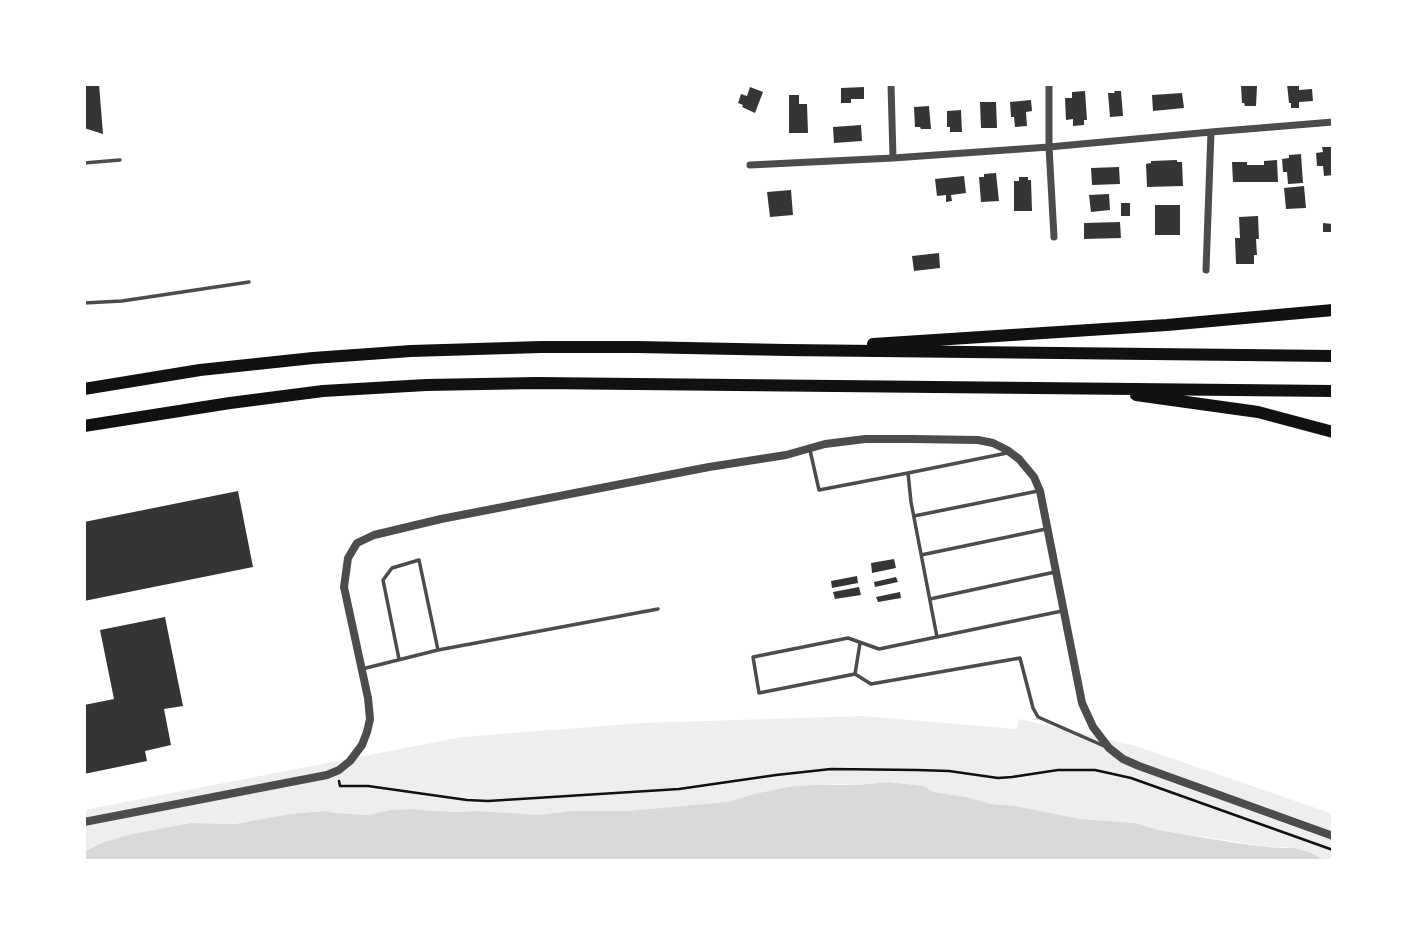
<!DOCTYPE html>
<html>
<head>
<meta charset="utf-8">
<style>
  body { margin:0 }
  #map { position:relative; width:1417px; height:945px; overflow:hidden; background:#fff; font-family:"Public Sans",sans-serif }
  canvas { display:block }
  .frame { position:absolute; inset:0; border:86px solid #fff; pointer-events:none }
</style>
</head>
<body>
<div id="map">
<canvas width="1417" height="945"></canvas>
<div class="frame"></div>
</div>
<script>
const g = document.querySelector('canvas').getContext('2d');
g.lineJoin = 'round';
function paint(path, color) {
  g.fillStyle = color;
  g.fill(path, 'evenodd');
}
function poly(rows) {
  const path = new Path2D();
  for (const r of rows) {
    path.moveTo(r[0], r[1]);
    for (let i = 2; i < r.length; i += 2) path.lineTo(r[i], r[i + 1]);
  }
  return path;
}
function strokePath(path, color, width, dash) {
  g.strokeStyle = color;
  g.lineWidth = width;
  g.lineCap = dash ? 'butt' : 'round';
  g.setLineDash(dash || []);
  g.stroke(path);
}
const green = poly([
  [863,716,1017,729,1019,719,1136,746,1333,814,1333,861,1327,861,1309,852,1283,847,1276,848,1158,830,1135,823,1080,819,1015,806,991,804,971,798,934,792,923,786,889,782,858,785,839,784,770,791,754,794,729,802,713,804,628,811,561,812,551,815,520,815,474,811,462,812,400,809,369,815,335,813,324,811,290,814,235,824,191,823,181,825,84,852,84,810,462,737,643,723]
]);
const water = poly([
  [889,782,923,786,934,792,971,798,991,804,1015,806,1080,819,1135,823,1158,830,1236,843,1276,848,1293,848,1309,852,1327,861,84,861,84,852,104,842,133,834,191,823,235,824,290,814,324,811,335,813,369,815,391,810,411,809,437,811,462,812,474,811,540,815,571,811,628,811,728,802,754,794,788,787,814,785,858,785]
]);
const building = poly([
  [84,84,99,84,103,134,84,128],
  [1246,84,1255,84,1255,86,1257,86,1256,106,1245,106,1244,103,1242,103,1241,86,1246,85],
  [1287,84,1299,84,1299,90,1312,89,1313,101,1299,102,1299,108,1291,108,1291,103,1289,103],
  [750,87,763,92,755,113,742,107,743,105,738,103,741,94,747,96],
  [864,87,864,99,851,99,851,103,841,103,841,88],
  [1085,91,1087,120,1084,120,1084,125,1073,126,1073,119,1066,120,1065,98,1072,98,1072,92],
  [1114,91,1121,91,1123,116,1110,117,1108,93,1115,93],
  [1182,93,1184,108,1153,111,1152,95],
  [789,95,799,95,799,104,807,104,808,133,789,133],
  [1031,100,1032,111,1026,112,1027,126,1015,127,1014,117,1011,117,1010,102],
  [980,102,996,102,997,128,981,128],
  [929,106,931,129,921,129,920,127,915,127,914,107],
  [961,110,962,132,950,132,950,127,947,127,947,111],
  [861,125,862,141,834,143,833,127],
  [1322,147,1332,147,1333,175,1324,176,1323,166,1317,166,1316,153,1323,152],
  [1301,154,1303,183,1288,184,1287,172,1283,172,1282,159,1289,158,1289,155],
  [1177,160,1177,162,1182,162,1183,186,1147,187,1146,164,1151,163,1151,161],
  [1277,160,1278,182,1233,182,1232,162,1247,162,1247,165,1264,165,1264,161],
  [1119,167,1120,184,1092,185,1091,168],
  [996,173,999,201,981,202,979,177,984,177,984,174],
  [964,176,966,193,951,195,952,201,946,202,946,195,937,196,935,179],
  [1019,177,1028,177,1028,180,1031,180,1032,211,1014,211,1014,181,1019,181],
  [1304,186,1306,208,1286,209,1284,188],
  [791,190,793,215,770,217,767,192],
  [1109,194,1110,210,1091,212,1089,195],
  [1121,203,1130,203,1130,216,1121,216],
  [1155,205,1180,205,1180,235,1155,235],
  [1258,216,1259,239,1256,239,1257,255,1254,255,1254,264,1236,264,1235,238,1240,238,1239,217],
  [1120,222,1121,238,1084,239,1084,223],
  [1323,223,1333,224,1333,232,1323,232],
  [939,253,940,268,914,271,912,256],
  [238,491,253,567,84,601,84,522],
  [894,559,896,568,872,573,871,563],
  [857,576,858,583,832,588,831,581],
  [896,577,898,582,875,587,874,582],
  [859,587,861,595,835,599,833,592],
  [900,592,901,598,878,602,876,597],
  [165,617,183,706,164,709,171,745,145,751,147,761,84,774,84,705,114,699,100,630]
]);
const path = poly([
  [339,781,340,786,368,786,467,800,488,801,679,789,776,775,831,769,917,770,949,771,998,778,1012,777,1058,770,1095,770,1131,778,1333,850]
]);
const service = poly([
  [84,163,120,160],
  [84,303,122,301,249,282],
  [810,450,819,490,908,473],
  [914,516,1038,491],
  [921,555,1046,529],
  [930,599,1055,572],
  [1062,611,879,649,848,638,753,657,759,693,855,674,871,684,1020,658,1033,708,1038,717,1104,746],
  [937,637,911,502,908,473,1007,453],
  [399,659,383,580,392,568,419,560,438,650,658,609],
  [362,669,438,650],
  [855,674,860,643]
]);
const minor = poly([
  [891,84,893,158],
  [1049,84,1049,147,1054,237],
  [750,165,893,158,1049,147,1211,132,1333,122],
  [1206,270,1211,132]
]);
const tertiary = poly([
  [84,822,327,775,339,770,350,761,362,745,367,732,370,719,368,698,344,587,348,558,357,543,374,535,441,519,709,467,786,455,825,444,865,439,911,439,978,440,993,443,1007,450,1019,459,1034,477,1040,491,1082,703,1093,727,1109,748,1123,759,1139,766,1333,836]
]);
const motorway = poly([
  [873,344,1167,325,1333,310],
  [84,389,200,370,313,358,411,351,541,347,637,347,786,350,1333,356],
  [1136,395,1258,412,1333,432],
  [84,426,230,403,323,391,426,385,537,383,1333,391]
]);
paint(green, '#eee');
paint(water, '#d9d9d9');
paint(building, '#353535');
strokePath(path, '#111', 2.5);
strokePath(service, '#4c4c4c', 3.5);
strokePath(minor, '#4c4c4c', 7);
strokePath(tertiary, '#4c4c4c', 8);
strokePath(motorway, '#111', 12);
</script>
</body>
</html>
